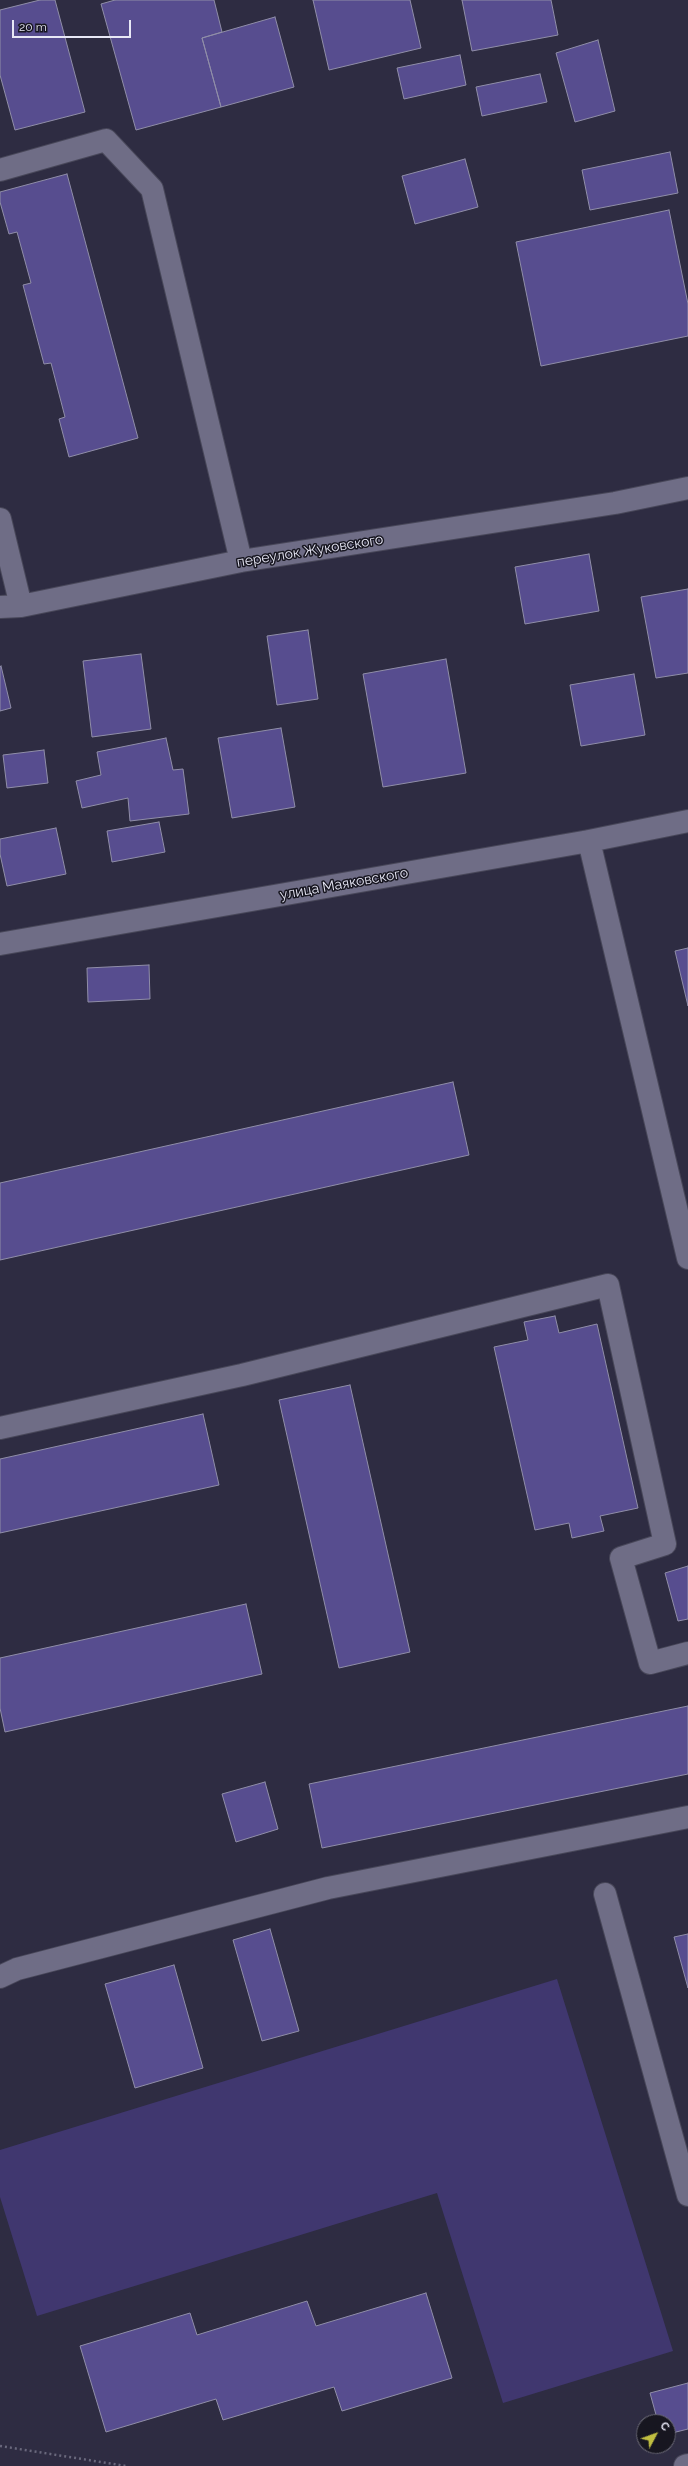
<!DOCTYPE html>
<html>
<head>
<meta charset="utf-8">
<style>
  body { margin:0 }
  #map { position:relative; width:688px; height:2466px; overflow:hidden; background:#2e2c42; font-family:Raleway,sans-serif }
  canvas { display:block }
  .north { position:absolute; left:636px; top:2414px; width:40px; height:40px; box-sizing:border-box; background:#171620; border:1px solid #6b6a76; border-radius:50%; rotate:49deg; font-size:11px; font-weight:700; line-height:16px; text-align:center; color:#e8e8f6 }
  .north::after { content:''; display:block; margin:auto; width:14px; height:18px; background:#c0be41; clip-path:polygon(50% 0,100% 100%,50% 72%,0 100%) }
  .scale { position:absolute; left:12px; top:20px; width:119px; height:18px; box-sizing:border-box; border:2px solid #e8e8f6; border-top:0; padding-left:5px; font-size:12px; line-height:14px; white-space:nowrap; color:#e8e8f6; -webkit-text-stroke:3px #171620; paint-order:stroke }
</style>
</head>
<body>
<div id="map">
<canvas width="688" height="2466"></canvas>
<div class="north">С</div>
<div class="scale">20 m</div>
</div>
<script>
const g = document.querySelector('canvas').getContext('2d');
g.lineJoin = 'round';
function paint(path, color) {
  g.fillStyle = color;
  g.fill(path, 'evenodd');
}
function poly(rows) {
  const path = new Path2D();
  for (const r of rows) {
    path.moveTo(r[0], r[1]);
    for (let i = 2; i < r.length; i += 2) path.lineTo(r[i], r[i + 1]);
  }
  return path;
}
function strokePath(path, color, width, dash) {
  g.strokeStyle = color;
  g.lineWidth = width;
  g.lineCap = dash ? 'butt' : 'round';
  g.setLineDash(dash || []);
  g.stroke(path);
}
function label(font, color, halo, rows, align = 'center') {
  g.font = font + ' Raleway,sans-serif';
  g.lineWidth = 3;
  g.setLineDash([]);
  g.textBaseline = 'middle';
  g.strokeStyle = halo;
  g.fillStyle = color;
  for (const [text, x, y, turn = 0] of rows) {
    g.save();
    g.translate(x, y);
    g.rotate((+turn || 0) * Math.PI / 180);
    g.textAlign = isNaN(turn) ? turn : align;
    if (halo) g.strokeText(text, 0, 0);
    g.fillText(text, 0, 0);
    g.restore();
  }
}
const green = poly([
  [557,1979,673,2351,503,2403,437,2193,37,2316,0,2197,0,2150]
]);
const building = poly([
  [40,0,55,0,85,112,15,130,0,75,0,10,40,0],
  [115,0,214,0,222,32,202,38,221,107,136,130,101,4,115,0],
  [313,0,410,0,421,48,329,70,313,0],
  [462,0,551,0,558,35,472,51,462,0],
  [275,17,294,87,221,107,202,38,275,17],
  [598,40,615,111,575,122,556,53,598,40],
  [460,55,466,85,404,99,397,68,460,55],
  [540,74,547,102,482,116,476,87,540,74],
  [670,152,678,193,590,210,582,170,670,152],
  [465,159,478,207,415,224,402,176,465,159],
  [67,174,138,438,69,457,59,419,65,417,51,363,44,364,23,285,31,283,17,232,9,234,0,202,0,192,67,174],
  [669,210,688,304,688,336,541,366,516,242,669,210],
  [589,554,599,611,525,624,515,567,589,554],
  [688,589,688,673,656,678,641,597,688,589],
  [308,630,318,699,277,705,267,636,308,630],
  [141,654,151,729,92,737,83,661,141,654],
  [446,659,466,773,383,787,363,674,446,659],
  [1,666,11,708,0,711,0,667,1,666],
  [634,674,645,735,581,746,570,685,634,674],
  [281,728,295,807,232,818,218,738,281,728],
  [166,738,173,770,183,769,189,814,130,821,128,798,82,808,76,781,101,775,97,752,166,738],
  [44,750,48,783,7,788,3,755,44,750],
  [159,822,165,852,112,862,107,831,159,822],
  [56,828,66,874,7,886,0,854,0,839,56,828],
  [688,948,688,1006,675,951,688,948],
  [149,965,150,999,88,1002,87,968,149,965],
  [453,1082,469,1155,0,1260,0,1183,453,1082],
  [555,1316,559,1333,597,1324,638,1508,600,1516,604,1531,572,1538,569,1523,535,1530,494,1347,528,1340,524,1322,555,1316],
  [350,1385,410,1652,339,1668,279,1400,350,1385],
  [203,1414,219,1485,0,1533,0,1459,203,1414],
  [688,1566,688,1619,678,1621,665,1573,688,1566],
  [246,1604,262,1674,5,1732,0,1708,0,1658,246,1604],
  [688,1706,688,1774,322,1848,309,1784,688,1706],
  [265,1782,278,1829,236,1842,222,1794,265,1782],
  [270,1929,299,2031,262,2041,233,1940,270,1929],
  [688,1934,688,1988,674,1937,688,1934],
  [174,1965,203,2068,135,2088,105,1984,174,1965],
  [426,2293,452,2378,342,2411,334,2387,223,2420,216,2399,106,2432,80,2346,190,2313,197,2335,307,2301,316,2326,426,2293],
  [688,2383,688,2429,668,2434,668,2422,658,2422,650,2393,688,2383]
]);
const path = poly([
  [0,2446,126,2466]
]);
const minor = poly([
  [0,170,106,140,152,189,241,561],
  [0,519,21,606,241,561,615,503,688,488],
  [0,607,21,606],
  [589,841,688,1258],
  [0,944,589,841,688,821],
  [0,1428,242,1375,608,1285,665,1544,621,1558,650,1663,688,1653],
  [605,1894,688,2195],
  [0,1977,17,1969,328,1888,688,1817],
  [685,2466,688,2465]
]);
const streetNames = [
  ["переулок Жуковского",310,551,-9],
  ["улица Маяковского",344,884,-10]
];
paint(green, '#40376f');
paint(building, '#574d8f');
strokePath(building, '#908ea8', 1);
strokePath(minor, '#484759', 24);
strokePath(path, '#69687c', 2.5, [2, 3]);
strokePath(minor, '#6f6d86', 22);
label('14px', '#e8e8f6', '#171620', streetNames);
</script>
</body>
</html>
